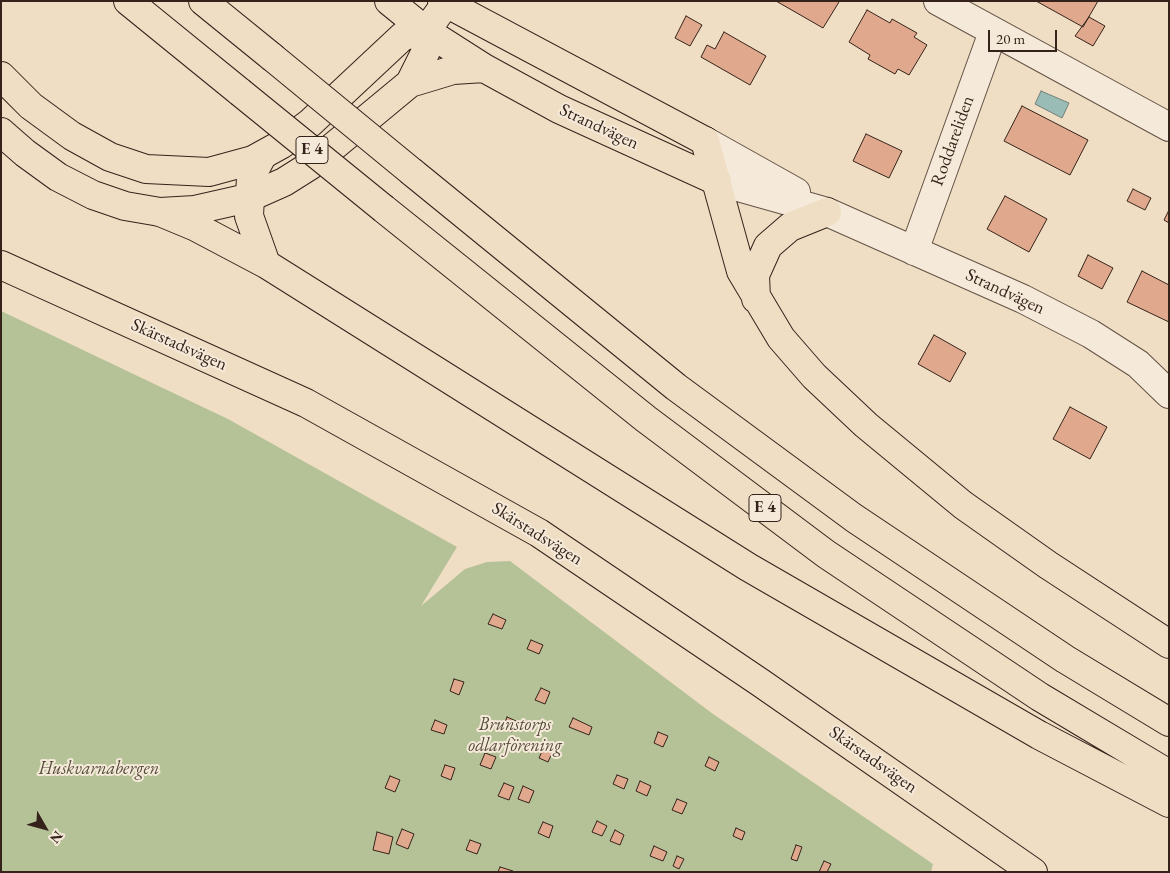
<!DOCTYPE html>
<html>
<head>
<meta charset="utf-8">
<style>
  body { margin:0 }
  #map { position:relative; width:1170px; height:873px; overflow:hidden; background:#efdec4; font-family:"EB Garamond",serif }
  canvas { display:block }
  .frame { position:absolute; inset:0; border:2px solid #35231b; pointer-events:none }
  .north { position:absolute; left:20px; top:803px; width:50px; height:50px; -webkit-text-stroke:4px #f5ead9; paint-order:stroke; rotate:128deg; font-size:14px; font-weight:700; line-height:20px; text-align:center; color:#35231b }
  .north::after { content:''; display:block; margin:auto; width:18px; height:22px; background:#35231b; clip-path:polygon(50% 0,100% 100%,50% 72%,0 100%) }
  .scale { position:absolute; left:988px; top:30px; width:69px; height:22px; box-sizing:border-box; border:2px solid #35231b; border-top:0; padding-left:6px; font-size:15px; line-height:18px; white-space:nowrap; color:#35231b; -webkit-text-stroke:4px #f5ead9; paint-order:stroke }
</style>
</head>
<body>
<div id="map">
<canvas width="1170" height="873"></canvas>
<div class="frame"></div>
<div class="north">N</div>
<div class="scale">20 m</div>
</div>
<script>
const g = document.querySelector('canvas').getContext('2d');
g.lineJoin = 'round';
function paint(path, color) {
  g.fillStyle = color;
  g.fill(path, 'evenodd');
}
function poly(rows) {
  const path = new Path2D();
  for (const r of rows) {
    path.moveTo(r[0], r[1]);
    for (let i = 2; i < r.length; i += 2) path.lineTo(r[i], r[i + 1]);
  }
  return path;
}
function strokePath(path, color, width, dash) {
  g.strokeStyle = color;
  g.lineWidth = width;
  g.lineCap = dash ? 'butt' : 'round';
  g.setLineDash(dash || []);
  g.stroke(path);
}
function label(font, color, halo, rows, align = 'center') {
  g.font = font + ' "EB Garamond",serif';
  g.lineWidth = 4;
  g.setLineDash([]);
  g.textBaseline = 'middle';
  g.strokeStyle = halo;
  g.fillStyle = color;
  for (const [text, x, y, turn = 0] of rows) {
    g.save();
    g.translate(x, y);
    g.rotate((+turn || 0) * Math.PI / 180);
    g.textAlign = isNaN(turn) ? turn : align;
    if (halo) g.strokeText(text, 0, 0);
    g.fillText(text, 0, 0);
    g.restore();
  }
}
const green = poly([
  [1,311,228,419,457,547,421,606,465,569,487,562,510,561,713,714,933,864,931,872,1,872]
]);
const water = poly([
  [1041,91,1069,103,1062,118,1035,104,1041,91]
]);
const building = poly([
  [776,1,838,1,839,2,823,28,776,1],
  [1036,1,1098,1,1083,27,1036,1],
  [867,10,890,23,892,19,917,33,914,37,927,45,909,75,898,69,895,74,868,59,870,55,849,42,867,10],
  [686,16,702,25,690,46,675,38,686,16],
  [1089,17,1105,26,1093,46,1075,36,1089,17],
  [724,32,766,56,750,85,701,57,707,45,715,49,724,32],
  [1022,106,1088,140,1070,175,1004,141,1022,106],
  [866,134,902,151,889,178,853,161,866,134],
  [1133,189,1151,198,1145,210,1127,201,1133,189],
  [1005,196,1047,219,1029,252,987,229,1005,196],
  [1169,210,1169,223,1164,220,1169,210],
  [1088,255,1113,268,1102,289,1078,276,1088,255],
  [1142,271,1169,285,1169,322,1127,302,1142,271],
  [934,335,966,353,950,382,918,364,934,335],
  [1070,407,1107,427,1090,459,1053,439,1070,407],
  [493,614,506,620,502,629,488,624,493,614],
  [531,640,543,645,539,654,527,649,531,640],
  [454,679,464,682,459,695,450,691,454,679],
  [541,688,550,692,545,704,535,700,541,688],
  [507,717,516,721,512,732,503,728,507,717],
  [573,718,592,727,589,735,569,727,573,718],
  [435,720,447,725,444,734,431,730,435,720],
  [658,732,668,736,663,747,654,743,658,732],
  [544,747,553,751,548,762,539,758,544,747],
  [485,753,496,757,491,769,480,765,485,753],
  [709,757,719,762,715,771,705,766,709,757],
  [445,765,455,768,451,780,441,776,445,765],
  [617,775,628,779,624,789,613,784,617,775],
  [390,776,400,780,395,792,385,788,390,776],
  [640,781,651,786,647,796,636,791,640,781],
  [504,783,514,787,509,800,498,796,504,783],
  [523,786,534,791,529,803,518,799,523,786],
  [677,799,687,803,682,814,672,810,677,799],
  [597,821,607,826,602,836,592,832,597,821],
  [543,822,553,826,549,838,538,833,543,822],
  [736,828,745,832,742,840,733,836,736,828],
  [402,829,414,834,408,849,396,844,402,829],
  [615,830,624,835,620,845,610,841,615,830],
  [377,832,393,837,389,854,373,850,377,832],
  [470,840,481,844,477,854,466,850,470,840],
  [796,845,802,847,797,861,791,859,796,845],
  [654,846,667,852,663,861,650,856,654,846],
  [677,856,684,859,679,869,673,866,677,856],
  [824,861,831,864,827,872,819,872,824,861],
  [500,867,513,871,512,872,498,872,500,867]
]);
const minor = poly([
  [938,1,1169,127],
  [705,141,796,192],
  [717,181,827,212,1023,299,1091,334,1138,364,1169,394],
  [914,251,993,32]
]);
const major = poly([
  [389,1,426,31,484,68,559,109,717,181],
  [442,1,705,141],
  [1,76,31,106,72,136,110,157,146,169,209,172,253,160,282,144,310,123,403,36,426,31],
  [410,83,453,70,484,68],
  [1,132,25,153,58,177,93,195,125,206,160,212,195,210,248,198,284,182,311,165,410,83,426,51,426,31,446,3],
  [1,265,306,403,539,533,761,683,1033,872]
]);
const highway = poly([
  [128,1,240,92],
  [203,1,272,57],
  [705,141,741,271,781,338,814,376,866,425,963,505,1048,565,1169,644],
  [262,156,251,177,249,216,266,264],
  [412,172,676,387,854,518,1065,659,1169,722],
  [384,209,646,419,826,554,1040,697,1169,774],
  [160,212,196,227,266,264,748,567,1039,735,1169,803],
  [756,299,755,275,768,246,790,227,827,212]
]);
const highwayBridge = poly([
  [272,57,412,172],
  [240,92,384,209]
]);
const shields = [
  [312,150,32],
  [765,508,32]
];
const shieldNames = [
  ["E 4",312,150],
  ["E 4",765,508]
];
const streetNames = [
  ["Strandvägen",599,127,25],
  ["Roddareliden",953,141,-70],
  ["Strandvägen",1005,292,25],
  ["Skärstadsvägen",179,345,24],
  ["Skärstadsvägen",537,534,32],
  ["Skärstadsvägen",873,760,35]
];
const parkNames = [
  ["Brunstorps",515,725],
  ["odlarförening",515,746],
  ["Huskvarnabergen",99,769]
];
paint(green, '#b5c297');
paint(water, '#9abcb6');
strokePath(water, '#727f78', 1);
paint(building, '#e0a98d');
strokePath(building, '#35231b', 1);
strokePath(minor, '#645245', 30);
strokePath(major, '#35231b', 30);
strokePath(highway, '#35231b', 30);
strokePath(minor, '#f5ead9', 28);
strokePath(major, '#efdec4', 28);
strokePath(highway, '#efdec4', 28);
strokePath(highwayBridge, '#35231b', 30, []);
strokePath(highwayBridge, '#efdec4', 28);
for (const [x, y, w] of shields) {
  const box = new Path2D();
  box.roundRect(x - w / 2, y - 13.5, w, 27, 4);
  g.fillStyle = '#f5ead9';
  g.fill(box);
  strokePath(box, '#35231b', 1);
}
label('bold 16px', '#35231b', null, shieldNames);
label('18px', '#35231b', '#f5ead9', streetNames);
label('italic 18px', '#554b3a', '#f5ead9', parkNames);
</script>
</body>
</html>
